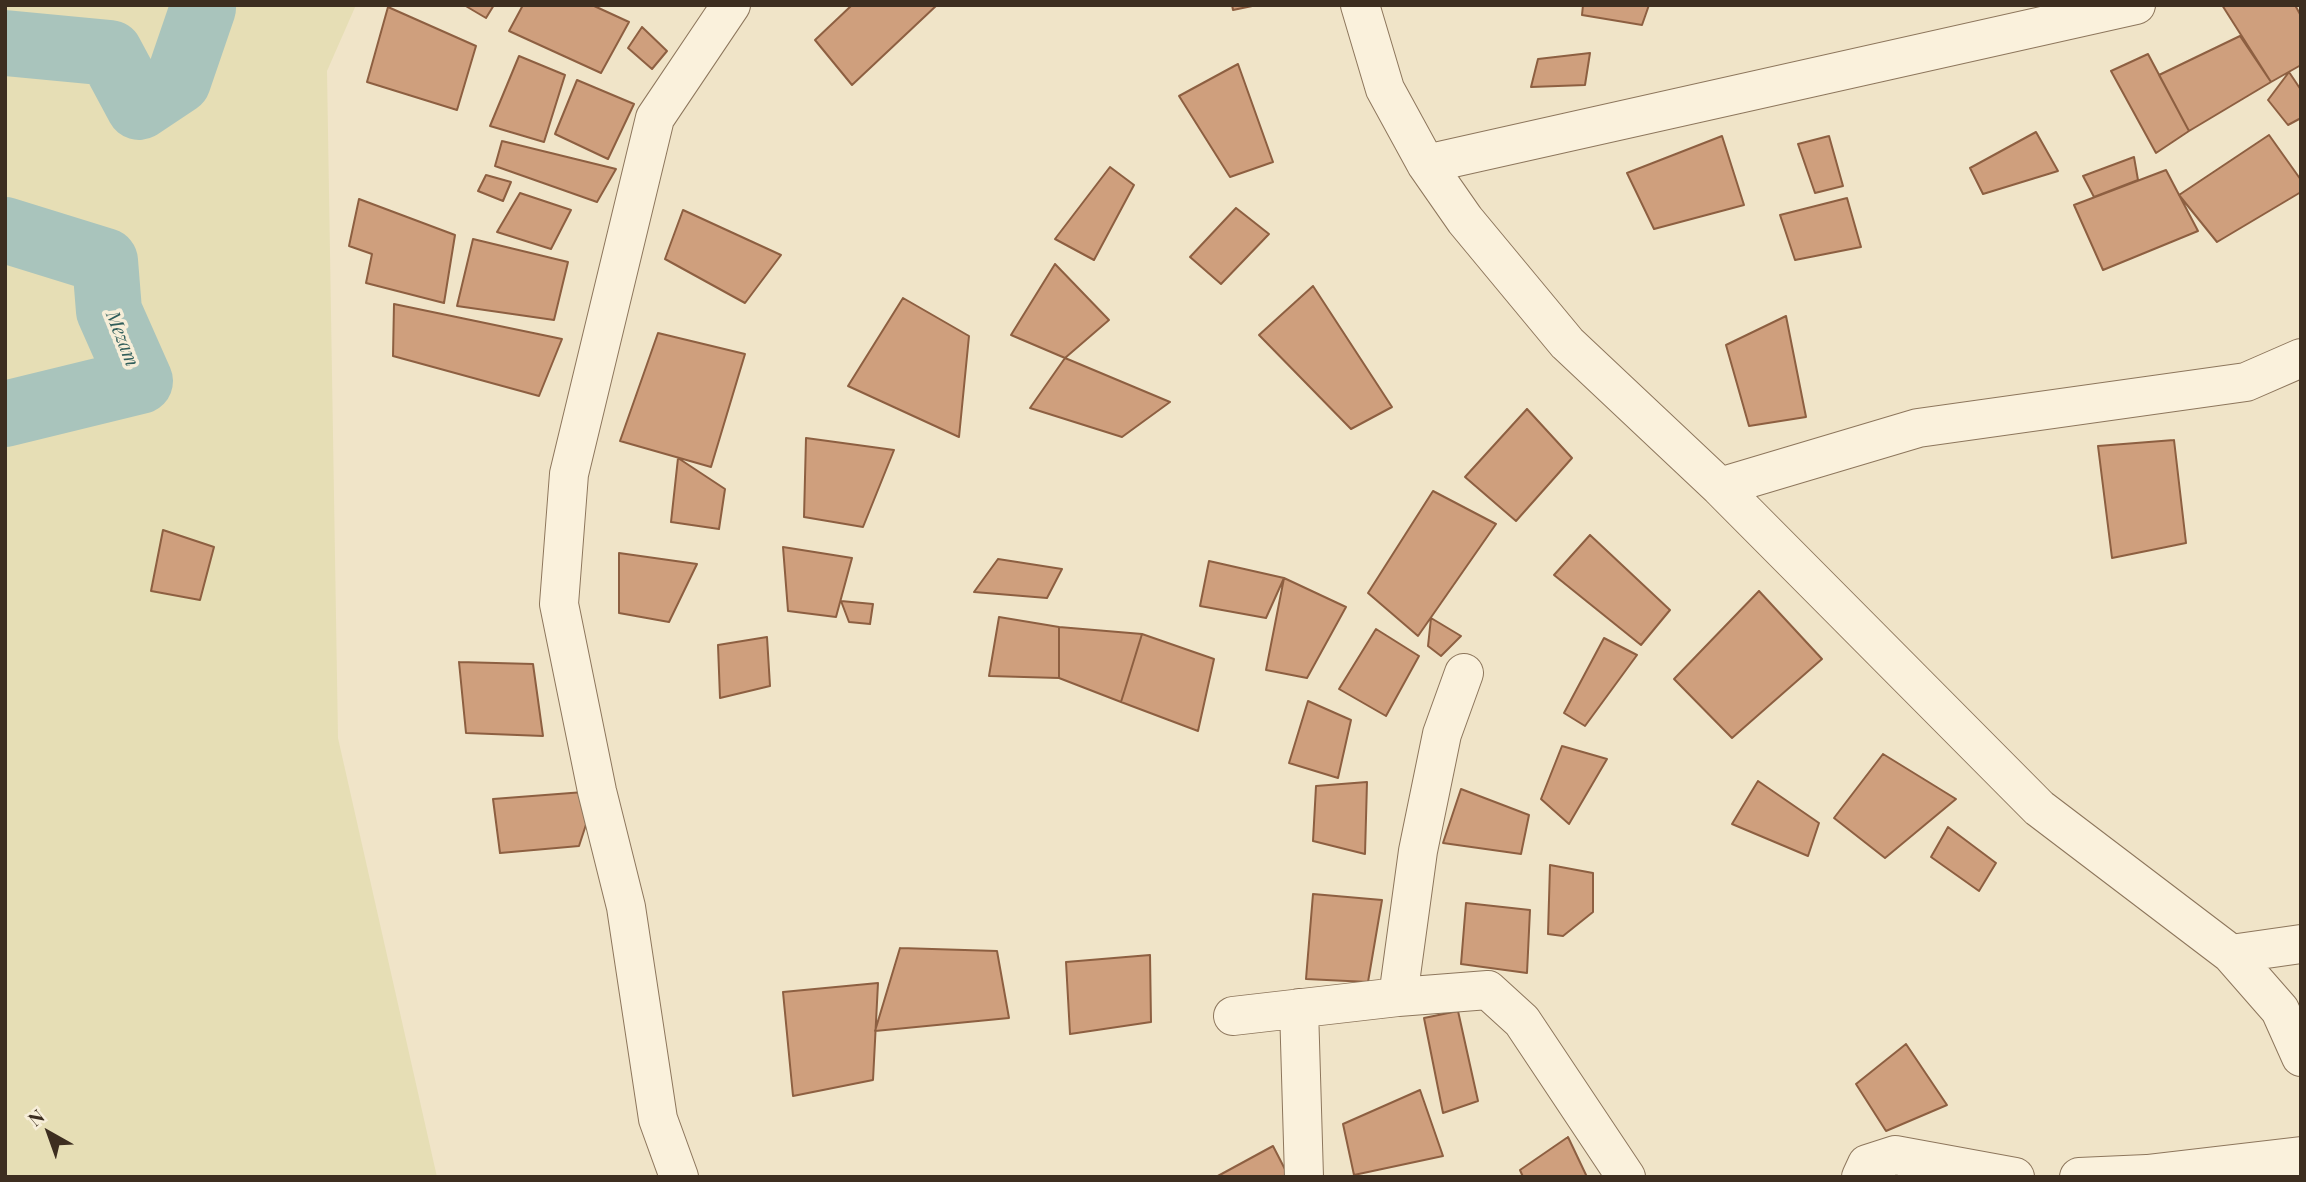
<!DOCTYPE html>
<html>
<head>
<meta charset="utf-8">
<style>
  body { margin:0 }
  #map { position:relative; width:2306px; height:1182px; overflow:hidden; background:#f0e4c8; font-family:"Playfair Display",serif }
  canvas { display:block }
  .frame { position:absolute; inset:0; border:7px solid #3d2e20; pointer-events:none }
  .north { position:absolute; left:14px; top:1098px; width:70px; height:70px; -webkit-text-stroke:5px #f7eed8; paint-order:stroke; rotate:320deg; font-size:19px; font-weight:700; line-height:28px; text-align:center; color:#3d2e20 }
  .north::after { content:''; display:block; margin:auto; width:24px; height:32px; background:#3d2e20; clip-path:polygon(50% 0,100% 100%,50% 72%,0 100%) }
</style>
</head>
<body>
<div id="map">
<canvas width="2306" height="1182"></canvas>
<div class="frame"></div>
<div class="north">N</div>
</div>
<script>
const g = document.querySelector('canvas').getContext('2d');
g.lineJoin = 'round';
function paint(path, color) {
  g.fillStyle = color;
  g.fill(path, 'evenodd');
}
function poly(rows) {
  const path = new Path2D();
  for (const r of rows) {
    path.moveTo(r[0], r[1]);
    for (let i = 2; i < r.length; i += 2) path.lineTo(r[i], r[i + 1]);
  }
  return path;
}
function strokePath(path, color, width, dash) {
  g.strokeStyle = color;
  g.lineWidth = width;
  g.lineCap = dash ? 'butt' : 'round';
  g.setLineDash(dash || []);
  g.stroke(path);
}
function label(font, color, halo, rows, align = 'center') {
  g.font = font + ' "Playfair Display",serif';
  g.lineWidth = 7;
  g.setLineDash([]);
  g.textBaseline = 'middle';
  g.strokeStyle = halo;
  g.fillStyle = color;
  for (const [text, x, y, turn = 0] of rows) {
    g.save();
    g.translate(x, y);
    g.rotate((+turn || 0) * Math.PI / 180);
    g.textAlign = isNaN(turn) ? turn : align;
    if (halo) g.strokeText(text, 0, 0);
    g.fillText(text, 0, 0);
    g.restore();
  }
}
const farmland = poly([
  [5,5,356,5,327,71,338,738,437,1177,5,1177]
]);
const river = poly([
  [5,43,110,53,139,107,178,81,203,8,202,5],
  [5,230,105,261,109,311,140,381,5,414]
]);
const building = poly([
  [464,5,494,5,486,18,464,5],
  [523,5,592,5,629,22,601,73,509,31,523,5],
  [852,5,937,5,852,85,815,40,852,5],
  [1232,5,1257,5,1233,10,1232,5],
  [1583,5,1649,5,1642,25,1582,15,1583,5],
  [2222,5,2295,5,2301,16,2301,65,2271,82,2222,5],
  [388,7,476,46,457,110,367,82,388,7],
  [642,27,667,51,652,69,628,48,642,27],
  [2240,36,2271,82,2189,131,2159,75,2240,36],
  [1590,53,1585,85,1531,87,1538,59,1590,53],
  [2148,54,2189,131,2156,153,2111,71,2148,54],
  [519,56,565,75,544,142,490,126,519,56],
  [1238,64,1273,162,1230,177,1179,96,1238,64],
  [2289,72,2301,90,2301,118,2288,125,2268,100,2289,72],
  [577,80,634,104,608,159,555,134,577,80],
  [2036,132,2058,171,1983,194,1970,168,2036,132],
  [2269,135,2301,180,2301,192,2217,242,2179,195,2269,135],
  [1722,136,1744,205,1654,229,1627,173,1722,136],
  [1829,136,1843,186,1815,193,1798,144,1829,136],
  [502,141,616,169,597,202,495,166,502,141],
  [2134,157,2138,180,2094,197,2083,176,2134,157],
  [1110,167,1134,185,1094,260,1055,239,1110,167],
  [2166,170,2198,231,2103,270,2074,205,2166,170],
  [486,175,511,182,503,201,478,191,486,175],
  [520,193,571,210,551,249,497,232,520,193],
  [1847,198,1861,247,1795,260,1780,215,1847,198],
  [359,199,455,235,444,303,366,283,372,254,349,246,359,199],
  [1236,208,1269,234,1221,284,1190,257,1236,208],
  [683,210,781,255,745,303,665,259,683,210],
  [473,239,568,262,554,320,457,306,473,239],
  [1055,264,1109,320,1065,358,1011,335,1055,264],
  [1313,286,1392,407,1351,429,1259,335,1313,286],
  [903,298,969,336,959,437,848,386,903,298],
  [394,304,562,339,539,396,393,356,394,304],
  [1786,316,1806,417,1749,426,1726,345,1786,316],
  [658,333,745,354,711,467,620,441,658,333],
  [1065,358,1170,402,1122,437,1030,408,1065,358],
  [1527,409,1572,458,1516,521,1465,477,1527,409],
  [806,438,894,450,863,527,804,517,806,438],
  [2174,440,2186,543,2112,558,2098,446,2174,440],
  [678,458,725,489,719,529,671,522,678,458],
  [1433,491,1496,524,1418,636,1368,593,1433,491],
  [163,530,214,547,200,600,151,591,163,530],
  [1590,535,1670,610,1641,645,1554,575,1590,535],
  [783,547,852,558,836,617,788,611,783,547],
  [619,553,697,564,669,622,619,613,619,553],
  [998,559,1062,569,1047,598,974,592,998,559],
  [1209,561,1284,578,1266,618,1200,606,1209,561],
  [1284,578,1346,607,1307,678,1266,670,1284,578],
  [1759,591,1822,659,1732,738,1674,679,1759,591],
  [841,601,873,604,870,624,849,622,841,601],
  [999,617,1059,627,1059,678,989,676,999,617],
  [1431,618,1461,636,1441,656,1428,646,1431,618],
  [1059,627,1142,634,1121,702,1059,678,1059,627],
  [1376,629,1419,656,1386,716,1339,689,1376,629],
  [1142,634,1214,659,1198,731,1121,702,1142,634],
  [767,637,770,686,720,698,718,645,767,637],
  [1604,638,1637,655,1585,726,1564,713,1604,638],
  [459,662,533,664,543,736,466,733,459,662],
  [1308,701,1351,720,1338,778,1289,763,1308,701],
  [1562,746,1607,759,1569,824,1541,799,1562,746],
  [1883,754,1956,799,1885,858,1834,818,1883,754],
  [1758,781,1819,823,1808,856,1732,824,1758,781],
  [1367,782,1365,854,1313,841,1316,786,1367,782],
  [1461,789,1529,815,1521,854,1443,843,1461,789],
  [597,791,579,846,500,853,493,799,597,791],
  [1948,827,1996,863,1979,891,1931,857,1948,827],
  [1550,865,1593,873,1593,912,1563,936,1548,934,1550,865],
  [1313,894,1382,900,1368,982,1306,979,1313,894],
  [1466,903,1530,910,1527,973,1461,964,1466,903],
  [900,948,997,951,1009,1018,875,1031,900,948],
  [1150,955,1151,1022,1070,1034,1066,962,1150,955],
  [878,983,873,1080,793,1096,783,992,878,983],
  [1458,1011,1478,1101,1443,1113,1424,1018,1458,1011],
  [1906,1044,1947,1105,1886,1131,1856,1084,1906,1044],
  [1420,1090,1443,1156,1354,1175,1343,1124,1420,1090],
  [1568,1137,1587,1177,1523,1177,1520,1170,1568,1137],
  [1273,1146,1289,1177,1216,1177,1273,1146]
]);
const minor = poly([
  [1360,5,1385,89,1426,164,1465,220,1567,343,1720,487,2039,808,2231,954,2280,1010,2301,1057],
  [1426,164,2136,5],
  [1720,487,1918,428,2246,382,2301,358],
  [2231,954,2301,944],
  [1398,997,1418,851,1442,734,1464,673],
  [1299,1008,1304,1177],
  [1233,1016,1398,997,1488,990,1522,1021,1626,1177],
  [679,1177,658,1119,626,907,597,791,559,604,569,474,655,118,731,5],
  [1861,1177,1867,1164,1895,1155,2015,1177],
  [2079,1177,2147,1174,2301,1156]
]);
const waterNames = [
  ["Mezam",122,339,68]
];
paint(farmland, '#e6deb5');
strokePath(river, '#a9c4bc', 66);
paint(building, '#cf9f7d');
strokePath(building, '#8d5f41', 2);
strokePath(minor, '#8d765c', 40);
strokePath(minor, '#faf1dc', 38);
label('italic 19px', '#2f5d5a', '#f7eed8', waterNames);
</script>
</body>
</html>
